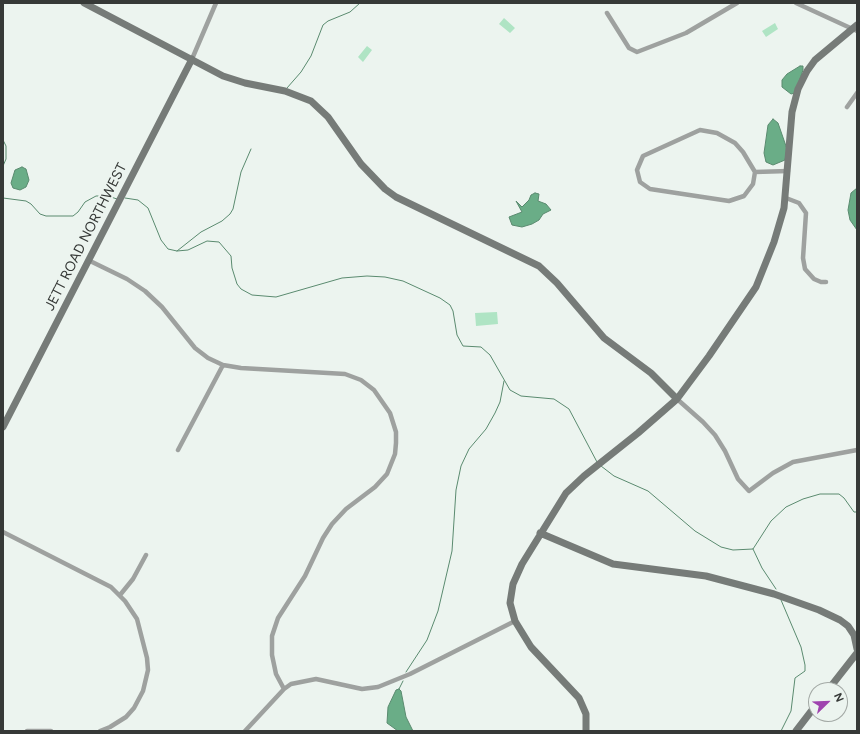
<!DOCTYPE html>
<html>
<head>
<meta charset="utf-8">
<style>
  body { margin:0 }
  #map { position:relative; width:860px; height:734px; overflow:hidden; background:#ecf4ef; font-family:Figtree,sans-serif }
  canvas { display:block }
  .frame { position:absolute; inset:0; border:4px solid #363937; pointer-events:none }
  .north { position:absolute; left:808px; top:682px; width:40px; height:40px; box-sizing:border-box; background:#ecf4ef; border:1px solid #a3a9a5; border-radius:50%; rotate:67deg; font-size:11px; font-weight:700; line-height:16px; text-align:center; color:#363937 }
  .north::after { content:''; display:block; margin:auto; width:14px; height:18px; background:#9f44af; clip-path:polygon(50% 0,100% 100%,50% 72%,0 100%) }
</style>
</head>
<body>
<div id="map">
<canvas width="860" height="734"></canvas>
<div class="frame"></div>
<div class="north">N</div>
</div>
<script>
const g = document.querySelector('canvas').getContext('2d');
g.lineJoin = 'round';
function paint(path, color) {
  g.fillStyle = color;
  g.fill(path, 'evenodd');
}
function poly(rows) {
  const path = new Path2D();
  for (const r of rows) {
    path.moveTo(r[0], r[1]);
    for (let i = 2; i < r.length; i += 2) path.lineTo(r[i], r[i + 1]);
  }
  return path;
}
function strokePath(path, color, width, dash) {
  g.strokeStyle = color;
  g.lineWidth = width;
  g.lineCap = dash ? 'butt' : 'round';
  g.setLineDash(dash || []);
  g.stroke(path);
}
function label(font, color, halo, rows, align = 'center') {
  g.font = font + ' Figtree,sans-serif';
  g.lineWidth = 4;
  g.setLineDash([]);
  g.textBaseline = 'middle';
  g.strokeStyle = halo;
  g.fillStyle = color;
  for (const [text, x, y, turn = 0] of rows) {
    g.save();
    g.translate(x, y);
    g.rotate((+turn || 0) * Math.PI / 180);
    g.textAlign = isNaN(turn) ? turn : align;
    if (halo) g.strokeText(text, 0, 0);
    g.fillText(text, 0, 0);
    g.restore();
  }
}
const green = poly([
  [504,18,515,28,510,33,499,24],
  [775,23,778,29,766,37,762,31],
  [367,46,372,50,363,62,358,57],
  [497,312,498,324,476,326,475,313]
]);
const water = poly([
  [800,66,803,66,803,70,795,93,791,94,782,87,782,80,787,74,800,66],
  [773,119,778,123,787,149,785,160,773,165,766,162,764,153,768,125,773,119],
  [22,167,26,169,29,180,26,187,20,190,13,188,11,183,15,170,22,167],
  [857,188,857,230,850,220,848,210,851,193,857,188],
  [535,193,539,194,538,201,546,204,551,210,543,214,539,220,532,224,522,227,512,225,509,217,522,212,516,201,522,207,529,200,531,195,535,193],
  [399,689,401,691,406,717,413,731,398,731,387,723,388,707,396,690,399,689]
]);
const stream = poly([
  [287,88,301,72,311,56,323,25,328,21,350,12,360,3],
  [3,140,6,146,6,159,3,166],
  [3,198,26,201,31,204,40,214,46,216,73,216,78,212,85,202,96,196,108,196,117,199],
  [125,198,138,200,148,208,161,240,168,249,177,251,188,250,207,241,219,242,231,256,232,268,237,284,241,289,252,295,276,297,342,278,367,276,385,277,403,281,440,298,450,305,453,311,457,335,463,346,481,347,490,355,510,390,521,396,554,399,569,409,597,462],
  [177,251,201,232,222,221,230,214,233,209,241,172,251,149],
  [601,466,614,476,648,491,695,531,721,547,733,550,753,549,771,521,786,507,803,499,820,494,839,494,844,498,854,512,857,512],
  [753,549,762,568,776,589],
  [406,672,427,640,438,611,452,551,456,490,461,466,469,449,486,429,495,413,500,402,504,381],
  [399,689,403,681],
  [781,731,791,711,795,678,805,671,805,665,801,647,781,600]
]);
const street = poly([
  [796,3,857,31],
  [607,13,629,48,637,52,686,33,737,3],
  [192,59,216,3],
  [847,107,857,93],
  [700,130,717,133,735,143,743,152,755,172,753,184,744,196,729,201,650,189,640,182,637,170,643,156,700,130],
  [755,172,788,171],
  [786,198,799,203,806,213,803,258,805,269,814,279,821,282,826,282],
  [88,260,127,279,145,291,162,307,195,348,208,358,223,365,241,368,345,374,361,380,374,390,390,413,396,432,396,443,395,454,387,474,375,487,346,509,332,524,323,538,305,576,278,618,272,636,272,655,276,674,284,689],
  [677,399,703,422,715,435,725,451,738,479,749,491,773,473,793,462,857,450],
  [178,450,223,365],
  [3,532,111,587,125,601,137,619,147,658,148,670,143,691,134,708,126,717,110,727,100,731],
  [120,595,133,579,146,555],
  [27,731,51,731],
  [245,731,284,689,291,684,316,679,362,689,378,687,410,674,515,621]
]);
const secondary = poly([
  [84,3,223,76,245,83,285,91,311,101,328,117,361,164,385,189,396,197,539,266,557,283,604,338,651,373,677,399],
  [3,427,192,59],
  [540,533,613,564,706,576,774,594,819,610,840,620,848,626,854,635,857,649],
  [828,690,857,653],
  [586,731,586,714,579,698,531,647,515,621,510,603,513,584,522,564,566,493,584,476,638,433,677,399,709,356,756,287,774,242,784,208,792,112,798,89,807,71,815,60,857,25],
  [796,731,816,705]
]);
const streetNames = [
  ["JETT ROAD NORTHWEST",86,237,-63]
];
paint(green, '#afe4c4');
paint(water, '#6aad87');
strokePath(water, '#5a8a6f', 1);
strokePath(stream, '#5a8a6f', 1);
strokePath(street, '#9ea19f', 4.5);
strokePath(secondary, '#767b78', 7);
label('14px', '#363937', '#ecf4ef', streetNames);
</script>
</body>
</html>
